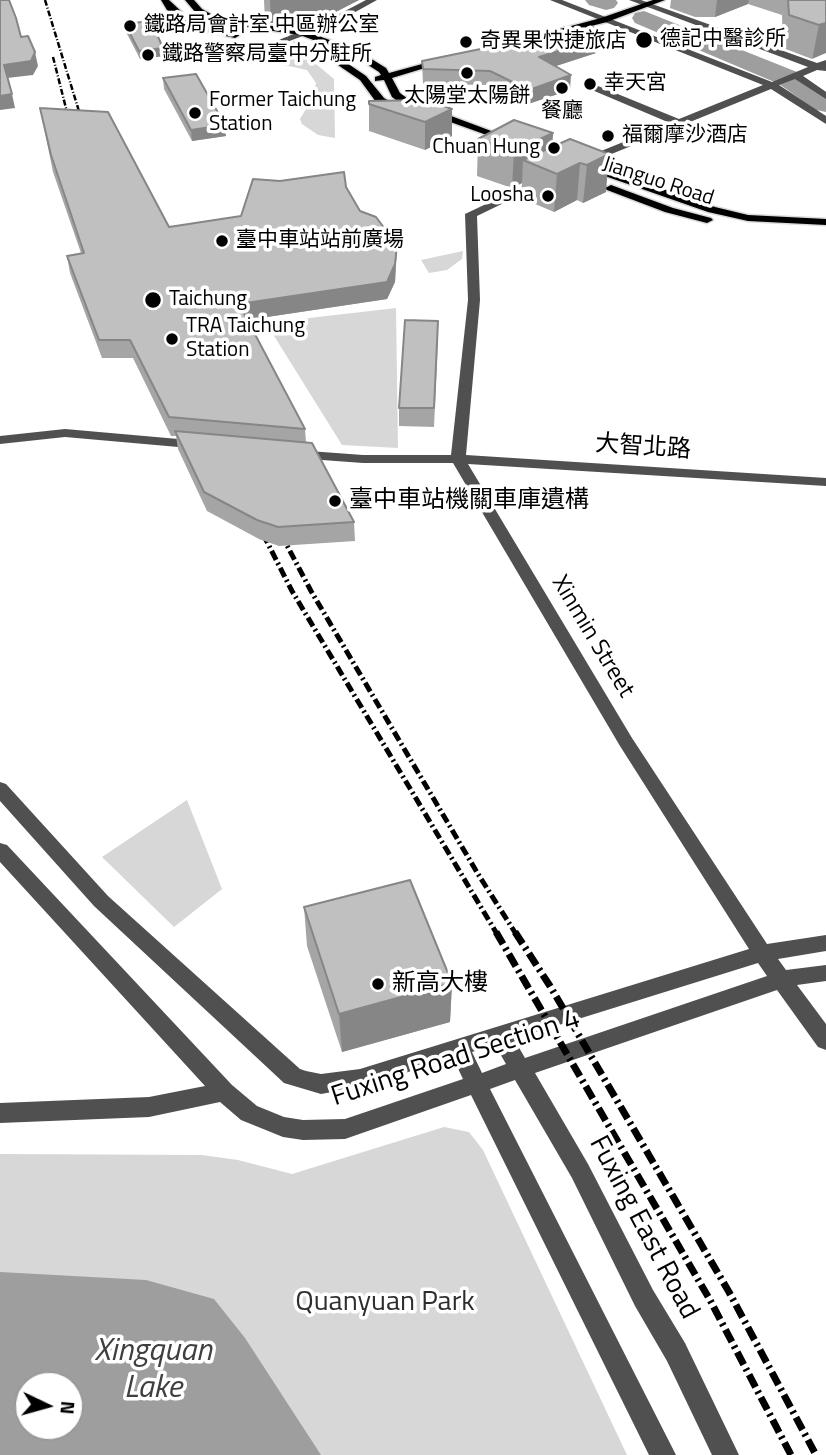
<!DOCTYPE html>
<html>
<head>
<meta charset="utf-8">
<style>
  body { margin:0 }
  #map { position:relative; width:826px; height:1455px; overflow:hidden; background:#fff; font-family:"Titillium Web",sans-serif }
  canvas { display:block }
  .north { position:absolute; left:14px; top:1371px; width:70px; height:70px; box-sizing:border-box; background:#fff; border:2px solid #999; border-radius:50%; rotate:95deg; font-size:19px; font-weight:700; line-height:28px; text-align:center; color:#000 }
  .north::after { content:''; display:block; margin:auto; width:24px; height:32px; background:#000; clip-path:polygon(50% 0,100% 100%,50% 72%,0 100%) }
</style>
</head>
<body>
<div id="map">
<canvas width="826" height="1455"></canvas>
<div class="north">N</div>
</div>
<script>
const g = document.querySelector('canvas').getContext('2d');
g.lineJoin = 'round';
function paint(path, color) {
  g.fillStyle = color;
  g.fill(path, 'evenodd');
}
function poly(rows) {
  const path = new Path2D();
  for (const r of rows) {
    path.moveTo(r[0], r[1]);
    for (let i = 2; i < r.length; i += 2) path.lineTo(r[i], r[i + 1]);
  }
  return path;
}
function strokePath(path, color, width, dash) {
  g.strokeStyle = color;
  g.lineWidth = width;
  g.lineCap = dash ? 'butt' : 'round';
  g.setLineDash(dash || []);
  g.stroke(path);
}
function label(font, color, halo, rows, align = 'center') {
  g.font = font + ' "Titillium Web","Noto Sans TC",sans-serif';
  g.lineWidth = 7;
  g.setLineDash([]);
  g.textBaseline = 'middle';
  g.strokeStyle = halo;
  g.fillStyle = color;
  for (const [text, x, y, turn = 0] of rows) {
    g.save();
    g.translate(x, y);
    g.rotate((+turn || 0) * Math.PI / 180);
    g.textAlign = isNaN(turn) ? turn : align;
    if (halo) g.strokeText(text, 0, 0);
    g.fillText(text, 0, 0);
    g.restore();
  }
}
const green = poly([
  [262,48,310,59,334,79,335,138,318,135,302,124,300,119,312,99,316,83,307,70,256,59,254,56,256,52],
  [463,251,462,259,447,270,429,273,421,260],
  [396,308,398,448,342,445,266,323],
  [187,800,222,889,174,927,102,857],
  [444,1127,469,1132,483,1150,627,1455,0,1455,0,1154,202,1155,238,1160,292,1174],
  [28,1385,70,1385,70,1427,28,1427]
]);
const water = poly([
  [0,1272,146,1280,214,1299,245,1338,321,1455,0,1455],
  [28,1385,70,1385,70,1427,28,1427]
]);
const river = poly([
  [585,0,616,0,618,3,614,8,606,10,589,5,585,0],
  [644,11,797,72,826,92,826,112,816,110,779,84,635,23,632,18,635,13,644,11]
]);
const minor = poly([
  [366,0,377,0,330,26,284,43,276,41,324,22,366,0],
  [550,0,562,0,772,82,808,67,629,0,641,0,817,63,826,60,826,71,817,70,803,76,826,92,826,99,795,79,779,85,826,116,826,124,771,89,587,164,579,164,579,160,670,123,592,90,592,86,598,86,679,119,763,85,550,0],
  [541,178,546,181,545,183,477,216,480,300,466,455,826,478,826,486,468,464,632,738,767,944,826,935,826,951,778,959,786,970,826,965,826,981,797,985,826,1024,826,1050,818,1047,777,990,535,1073,588,1164,653,1290,685,1343,739,1455,712,1455,667,1361,635,1306,572,1178,515,1080,490,1089,676,1455,649,1455,471,1095,345,1139,303,1140,283,1137,241,1120,220,1102,149,1117,0,1123,0,1103,149,1097,205,1086,0,862,0,843,7,845,232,1085,257,1106,284,1117,303,1120,345,1119,463,1079,453,1058,360,1087,321,1094,284,1083,94,906,0,801,0,782,6,784,108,896,300,1069,306,1071,321,1074,360,1069,749,949,620,746,453,463,363,463,295,458,288,454,295,450,363,455,451,455,468,300,465,214,541,178],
  [758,963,767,976,525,1058,514,1039,758,963],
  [495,1045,506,1064,482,1073,472,1052,495,1045],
  [65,429,201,441,208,445,201,449,65,437,0,444,0,436,65,429]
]);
const major = poly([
  [161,0,169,0,195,24,240,35,235,38,189,28,167,10,161,0],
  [185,0,194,0,202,9,218,18,305,31,357,50,386,68,389,73,448,57,448,61,392,78,400,93,411,101,518,141,509,143,403,105,392,97,384,80,375,81,375,77,381,75,379,72,351,54,300,35,213,22,196,13,185,0],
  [653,0,665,0,607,22,520,44,515,41,601,18,653,0],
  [294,42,300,42,341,59,366,76,384,98,406,111,397,113,376,102,360,80,335,63,294,46,294,42],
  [582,164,590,164,715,207,748,215,826,219,826,225,748,221,708,212,582,168,582,164],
  [611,185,673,208,711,218,713,220,707,223,665,212,607,190,605,188,611,185]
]);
const railFar3 = poly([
  [45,0,85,131],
  [53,57,71,128]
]);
const railFar2 = poly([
  [259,526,264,536],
  [279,530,282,536]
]);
const railFar1 = poly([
  [263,534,292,591,497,934],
  [281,534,311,591,478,874,516,934]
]);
const rail = poly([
  [496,932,710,1300,791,1455],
  [515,932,550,986,729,1292,816,1455]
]);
const wall = poly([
  [264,0,359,0,324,18,271,23,265,22],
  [671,0,826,0,812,59,783,48,782,15,748,4,715,17,695,17,670,8],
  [125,24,163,48,164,56,140,59,126,32],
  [598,39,596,53,555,66,570,90,528,104,490,85,423,84,422,61,496,46,496,42],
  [163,78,226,136,192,141,164,89],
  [369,104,452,109,452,136,425,150,369,131],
  [40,108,169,227,241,216,346,187,360,211,397,245,395,282,387,299,247,320,305,429,306,442,354,522,355,541,279,546,259,539,207,511,178,449,176,436,171,436,133,358,102,358,70,273,67,256,81,253,53,172],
  [553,133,552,147,570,139,606,192,583,203,577,200,554,212,521,198,522,183,512,188,477,176,478,139],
  [438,338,434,427,399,426,399,408],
  [304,907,452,983,450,1022,342,1052,307,946]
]);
const shadedWall = poly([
  [270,0,359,0,324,18,271,23],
  [717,0,749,0,748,4,715,17],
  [826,23,826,53,812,59,819,25],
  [598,39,596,53,538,72,539,57],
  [163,48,164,56,140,59,139,51],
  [35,52,38,66,33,75,7,78,4,65],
  [571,75,570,90,528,104,529,90],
  [12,94,15,108,0,110,0,96],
  [452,109,452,136,425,150,425,122],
  [225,125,226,136,192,141,191,130],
  [553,133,550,170,523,160,522,183,512,188,514,151],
  [609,154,606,192,583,203,587,165],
  [580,163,577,200,554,212,557,174],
  [397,245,395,282,387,299,240,321,239,304],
  [452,983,450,1022,342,1052,339,1014]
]);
const building = poly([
  [0,0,9,0,16,18,21,37,28,36,35,52,31,61,4,65,12,94,0,96,0,0],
  [788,0,826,0,826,23,819,25,789,15,788,0],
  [151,21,163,48,139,51,125,24,151,21],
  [595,27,598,39,539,57,571,75,529,90,490,71,423,69,422,61,500,45,496,42,595,27],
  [196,74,225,125,191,130,163,78,196,74],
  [427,100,452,109,425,122,369,104,369,101,427,100],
  [40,108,108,112,169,227,241,216,253,179,280,181,344,172,346,187,360,211,376,217,397,245,395,264,387,282,239,304,305,429,169,417,130,340,99,340,67,256,84,253,51,155,40,108],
  [514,120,553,133,514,151,478,139,514,120],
  [570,139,609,154,587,165,580,163,557,174,523,160,570,139],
  [405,320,438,321,434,408,399,408,405,320],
  [175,431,312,443,354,522,278,527,257,520,204,492,175,431],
  [410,880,452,983,339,1014,304,907,410,880]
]);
const markers = [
  [130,26,7,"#000"],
  [644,40,9,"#000"],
  [466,42,7,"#000"],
  [148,55,7,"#000"],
  [467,73,7,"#000"],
  [590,84,7,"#000"],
  [562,88,7,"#000"],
  [195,113,7,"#000"],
  [608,136,7,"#000"],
  [554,148,7,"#000"],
  [548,196,7,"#000"],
  [222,241,7,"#000"],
  [153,300,9,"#000"],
  [172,339,7,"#000"],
  [335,501,7,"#000"],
  [378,984,7,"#000"]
];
const farPoinames = [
  ["鐵路局會計室 中區辦公室",144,26],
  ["德記中醫診所",660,40],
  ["奇異果快捷旅店",480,42],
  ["鐵路警察局臺中分駐所",162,55],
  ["幸天宮",604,84],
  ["太陽堂太陽餅",467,97,"center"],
  ["Former Taichung",209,101],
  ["Station",209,125],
  ["餐廳",562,112,"center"],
  ["福爾摩沙酒店",622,136],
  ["Chuan Hung",540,148,"right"],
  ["Loosha",534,196,"right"],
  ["臺中車站站前廣場",236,241],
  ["Taichung",169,300],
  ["TRA Taichung",186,327],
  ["Station",186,351]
];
const farStreetnames = [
  ["Jianguo Road",658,182,18]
];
const streetNames = [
  ["大智北路",643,448,4],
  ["Xinmin Street",592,637,59]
];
const poiNames = [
  ["臺中車站機關車庫遺構",349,501],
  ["新高大樓",392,984]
];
const nearStreetnames = [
  ["Fuxing Road Section 4",456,1059,-18],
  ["Fuxing East Road",643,1228,62]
];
const nearParknames = [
  ["Quanyuan Park",385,1303]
];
const nearWaternames = [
  ["Xingquan",153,1352],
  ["Lake",153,1389]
];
paint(green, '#d7d7d7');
paint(water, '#9e9e9e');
paint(river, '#9e9e9e');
strokePath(major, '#dbdbdb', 3);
paint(minor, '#505050');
paint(major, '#000');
strokePath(railFar3, '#000', 2.5, [6, 2, 1, 2]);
strokePath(railFar2, '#000', 4.5, [8, 2.5, 2, 2.5]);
strokePath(railFar1, '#000', 5, [10, 3.5, 2, 3.5]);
strokePath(rail, '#000', 7, [14, 4.5, 2.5, 4.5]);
paint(wall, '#a5a5a5');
paint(shadedWall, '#868686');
paint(building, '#c0c0c0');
strokePath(building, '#868686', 2);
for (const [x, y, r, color] of markers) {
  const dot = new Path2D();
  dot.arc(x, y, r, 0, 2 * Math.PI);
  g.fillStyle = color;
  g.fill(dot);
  strokePath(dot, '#fff', 2.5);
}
label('21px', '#000', '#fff', farPoinames, 'left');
label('21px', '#000', '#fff', farStreetnames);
label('24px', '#000', '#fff', streetNames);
label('24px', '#000', '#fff', poiNames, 'left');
label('28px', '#000', '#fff', nearStreetnames);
label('28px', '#2e2e2e', '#fff', nearParknames);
label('italic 32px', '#3f3f3f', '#fff', nearWaternames);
</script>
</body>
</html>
